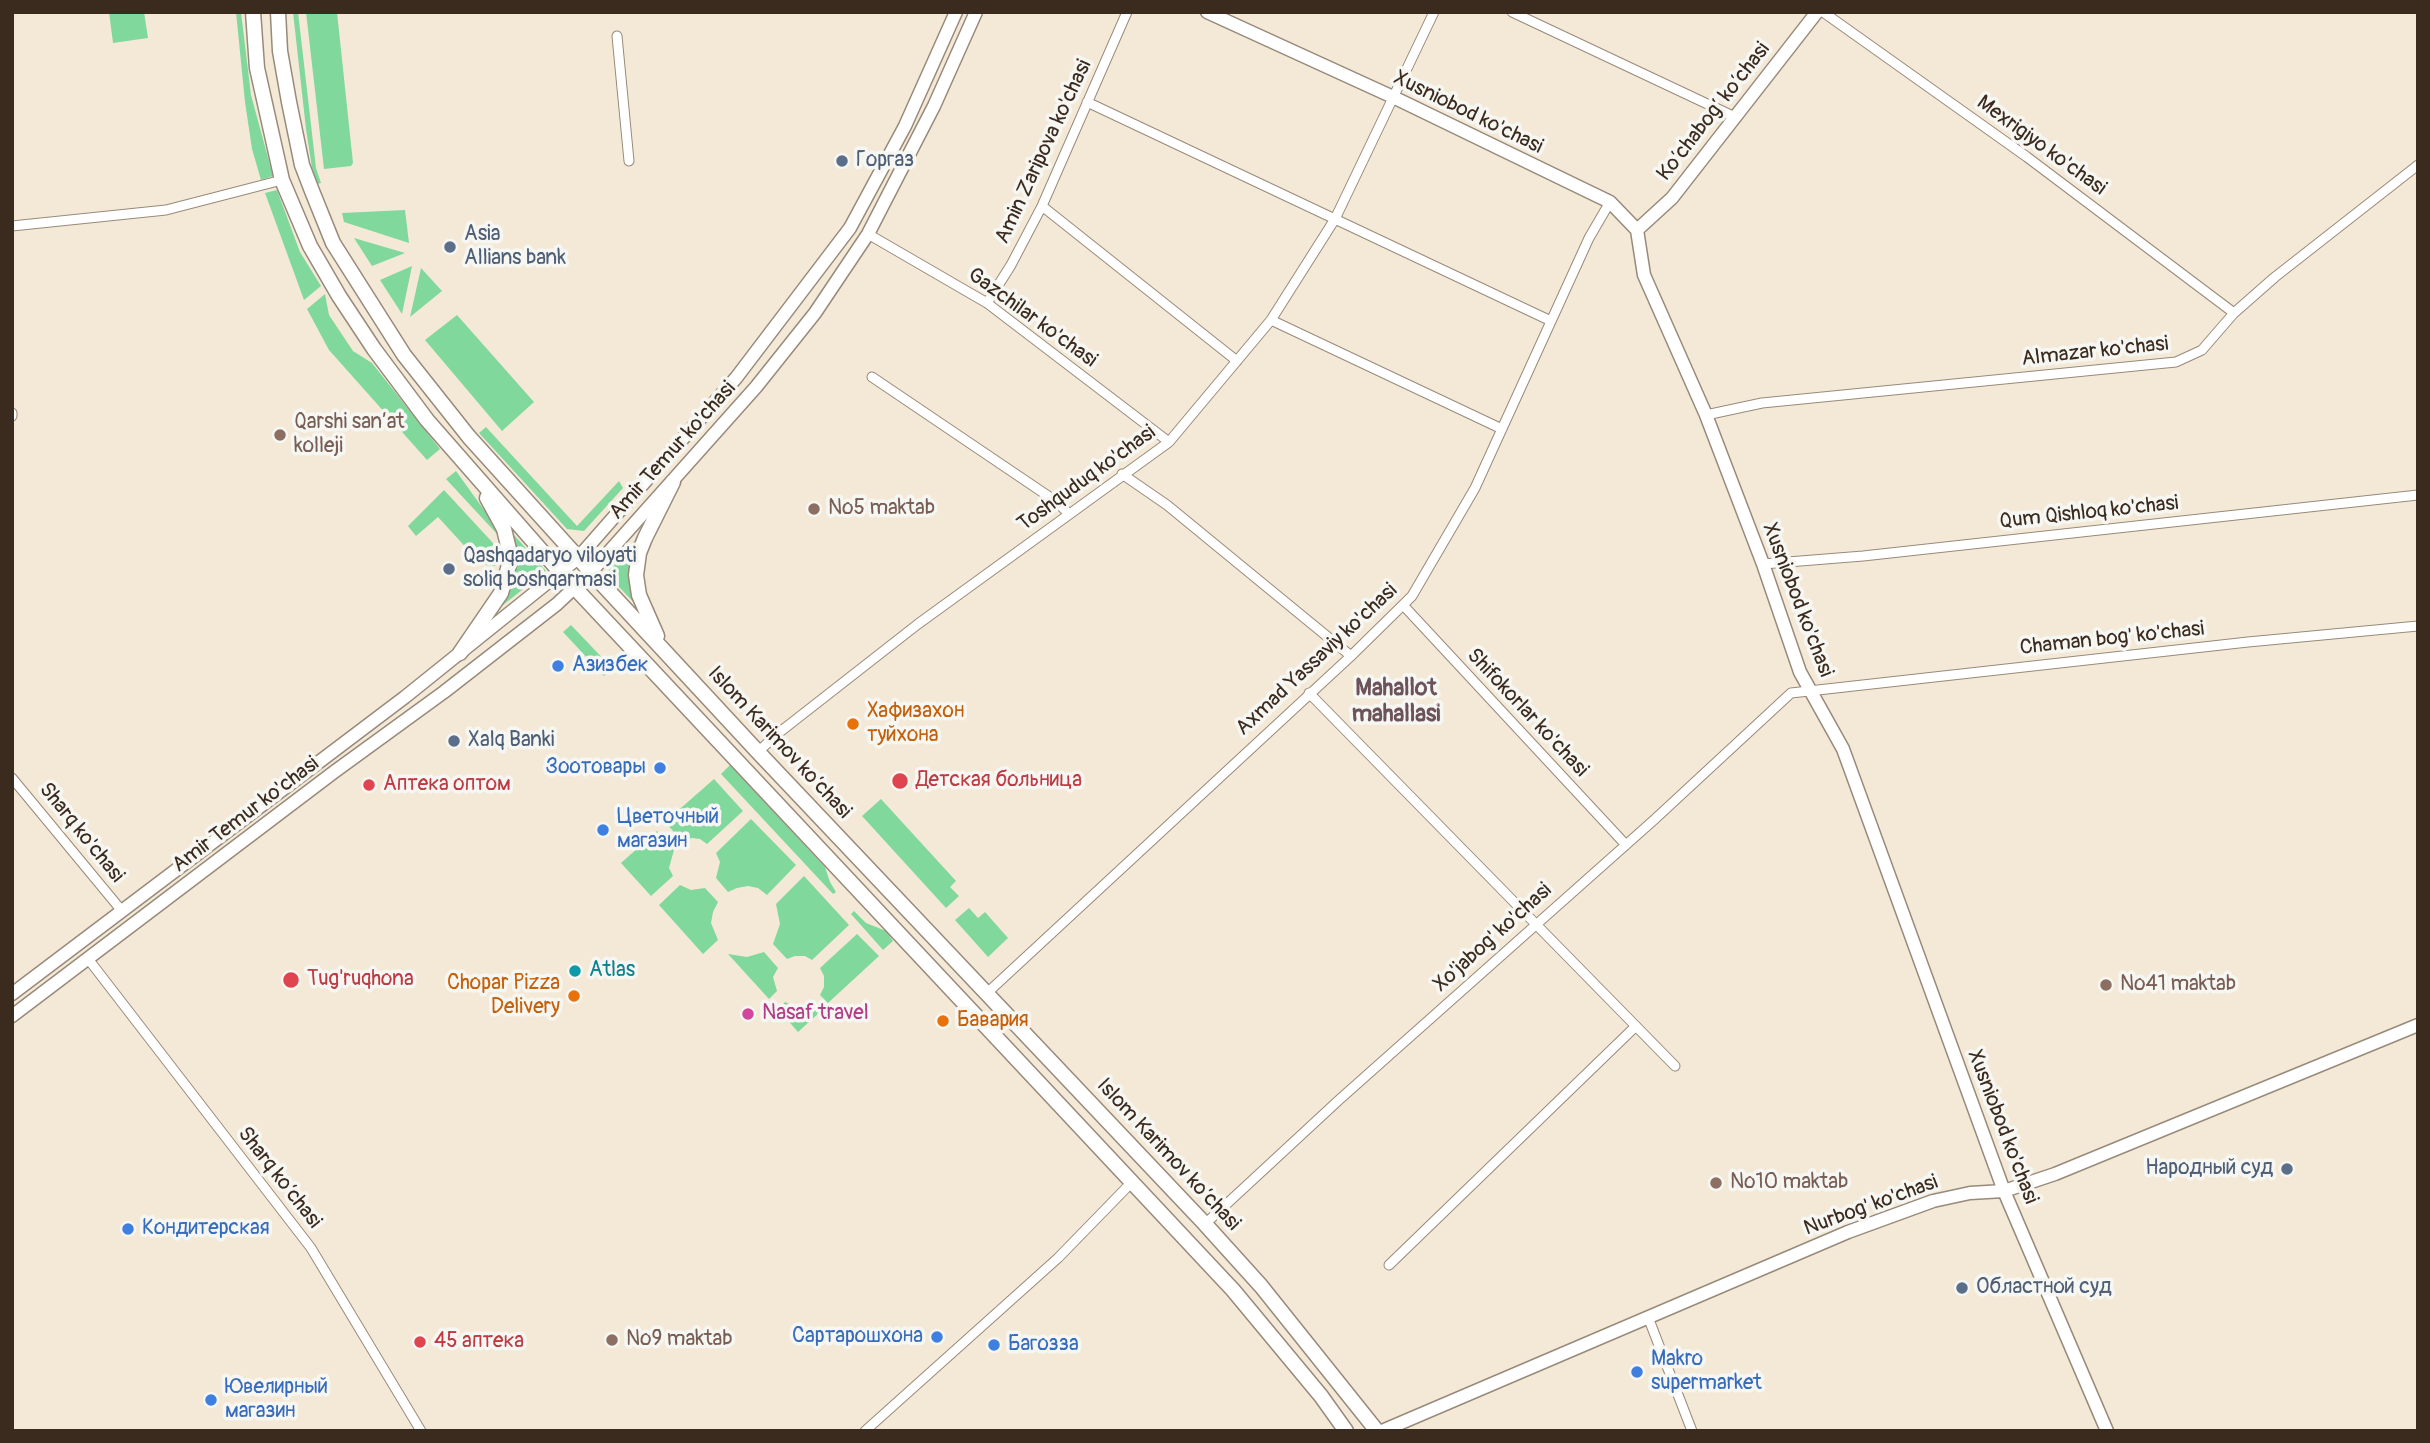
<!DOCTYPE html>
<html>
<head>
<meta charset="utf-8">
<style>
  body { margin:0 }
  #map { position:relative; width:2430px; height:1443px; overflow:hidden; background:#f4e9d7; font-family:Pangolin,sans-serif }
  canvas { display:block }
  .frame { position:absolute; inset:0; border:14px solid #3b2a1e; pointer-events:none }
</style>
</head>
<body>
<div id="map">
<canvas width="2430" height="1443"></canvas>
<div class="frame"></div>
</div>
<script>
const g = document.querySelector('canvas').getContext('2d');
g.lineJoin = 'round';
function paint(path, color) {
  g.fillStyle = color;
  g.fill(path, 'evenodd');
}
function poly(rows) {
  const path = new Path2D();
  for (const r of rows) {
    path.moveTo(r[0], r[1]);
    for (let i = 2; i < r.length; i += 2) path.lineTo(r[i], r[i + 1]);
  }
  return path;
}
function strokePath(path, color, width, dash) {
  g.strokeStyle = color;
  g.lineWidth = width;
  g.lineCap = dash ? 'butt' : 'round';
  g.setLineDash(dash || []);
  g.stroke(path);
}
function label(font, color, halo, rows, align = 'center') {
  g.font = font + ' Pangolin,sans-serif';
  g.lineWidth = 7;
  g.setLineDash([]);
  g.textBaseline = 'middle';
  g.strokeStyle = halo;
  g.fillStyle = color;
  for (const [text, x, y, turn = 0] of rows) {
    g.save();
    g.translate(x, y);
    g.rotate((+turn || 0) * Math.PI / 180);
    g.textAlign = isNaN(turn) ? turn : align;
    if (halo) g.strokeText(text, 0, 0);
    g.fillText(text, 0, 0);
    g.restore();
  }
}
const green = poly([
  [109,12,144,12,148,38,113,43],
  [236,12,241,12,251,95,273,176,261,180,252,149,245,102],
  [293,12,298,12,316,168,321,183,317,184,312,168,306,129],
  [306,12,337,12,353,163,351,166,324,169],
  [277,190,300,252,321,286,304,300,265,193],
  [405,210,409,243,344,222,342,213],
  [354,238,405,253,372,266],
  [412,266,402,314,380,280],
  [421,268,442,291,410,317],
  [325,294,329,315,353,351,372,363,440,449,427,460,329,350,307,309],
  [457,315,534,402,502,431,425,340],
  [486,427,577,526,619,481,623,488,584,531,567,529,479,433],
  [456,471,492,521,497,534,446,479],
  [444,490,493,543,495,566,481,564,438,517,416,536,408,526],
  [507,527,546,571,498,609,509,592,515,568,515,552],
  [638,537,629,574,632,590,638,607,606,573],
  [571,625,612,668,604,676,563,632],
  [730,765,825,867,830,882,836,892,833,894,721,774],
  [714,779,743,811,707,844,700,839,692,838,682,841,665,822],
  [881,799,956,881,950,887,959,896,946,908,862,816],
  [751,819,796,865,767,895,758,888,748,886,737,888,728,892,716,878,720,862,716,853],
  [657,831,674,850,669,868,673,876,651,896,621,863],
  [804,876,849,925,812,960,805,956,795,956,787,959,773,944,780,924,776,904],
  [680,885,691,890,705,888,718,902,713,912,711,923,718,940,703,954,659,905],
  [969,908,978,918,985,912,1008,938,988,957,955,920],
  [854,911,866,923,886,931,893,941,883,950,851,914],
  [857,934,879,956,828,1003,820,995,824,987,824,976,820,968],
  [764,952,778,968,773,977,777,991,769,999,728,954,747,957],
  [785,1002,794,1006,804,1006,811,1002,820,1012,798,1032,778,1009]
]);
const street = poly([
  [1512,12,1735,117],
  [1823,12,2027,157,2234,313],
  [617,36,629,161],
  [1087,102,1551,321],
  [1042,206,1237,361],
  [12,226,166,210,282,180],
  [868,234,987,303,1169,442],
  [987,303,1011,265,1042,206,1127,12],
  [1271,320,1502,429],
  [872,377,1057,502,1069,514],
  [12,413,12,416],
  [1706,415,1762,403,2176,362,2202,350,2234,313,2275,277,2418,165],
  [1122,474,1167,505,1351,656],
  [1763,564,1863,556,2418,495],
  [1403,605,1626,845],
  [1309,693,1675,1066],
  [758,752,776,735,918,624,1169,442,1271,320,1335,219,1434,12],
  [12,778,122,911],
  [89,960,311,1248,421,1431],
  [986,994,1351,656,1412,596,1475,488,1589,238,1610,202],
  [1205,1224,1340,1099,1655,819,1791,693,2248,642,2418,626],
  [1389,1265,1636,1026],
  [1648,1317,1692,1431],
  [865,1431,1058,1258,1132,1182]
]);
const secondary = poly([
  [1207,12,1393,97,1610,202,1637,230,1644,275,1706,415,1763,564,1800,672,1843,749,2004,1191,2107,1431],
  [1637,230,1672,198,1817,12],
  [12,994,405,697,578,558,736,378,850,228,905,126,956,12],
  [12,1016,334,772,444,692,557,604,591,572,756,387,815,313,868,234,934,106,976,12],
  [1382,1431,1848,1232,1933,1201,1970,1193,2004,1191,2055,1174,2418,1025]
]);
const primary = poly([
  [253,12,257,68,282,180,310,246,339,296,374,349,427,420,561,573,1233,1290,1321,1396,1346,1431],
  [278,12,280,51,289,102,302,165,312,191,333,243,404,355,469,437,591,572,758,752,1205,1224,1261,1286,1377,1431],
  [657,636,639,595,636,575,639,553,645,538,673,482],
  [460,653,501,593,511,558,504,529,487,498]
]);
const markers = [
  [842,161,7,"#5c6f8a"],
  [450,247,7,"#5c6f8a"],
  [280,435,7,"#8d6e63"],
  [814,509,7,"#8d6e63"],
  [449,569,7,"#5c6f8a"],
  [558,666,7,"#3f7fe0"],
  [853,724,7,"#e8710a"],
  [454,741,7,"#5c6f8a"],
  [660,768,7,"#3f7fe0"],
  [900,781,9,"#e0444e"],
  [369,785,7,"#e0444e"],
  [603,830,7,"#3f7fe0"],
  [575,971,7,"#0f9aa8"],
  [291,980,9,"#e0444e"],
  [2106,985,7,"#8d6e63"],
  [574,996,7,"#e8710a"],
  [748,1014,7,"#d1479c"],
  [943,1021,7,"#e8710a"],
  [2287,1169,7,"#5c6f8a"],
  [1716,1183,7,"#8d6e63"],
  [128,1229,7,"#3f7fe0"],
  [1962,1288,7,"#5c6f8a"],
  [937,1337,7,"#3f7fe0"],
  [612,1340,7,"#8d6e63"],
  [420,1342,7,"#e0444e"],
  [994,1345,7,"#3f7fe0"],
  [1637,1372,7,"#3f7fe0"],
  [211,1400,7,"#3f7fe0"]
];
const streetNames = [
  ["Ko‘chabog‘ ko‘chasi",1714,112,-52],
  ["Xusniobod ko'chasi",1468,113,26],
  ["Mexrigiyo ko'chasi",2041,146,36],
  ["Amin Zaripova ko'chasi",1044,152,-65],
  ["Gazchilar ko'chasi",1032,318,36],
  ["Almazar ko'chasi",2095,352,-6],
  ["Amir Temur ko'chasi",673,451,-48],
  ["Toshquduq ko'chasi",1087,479,-36],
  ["Qum Qishloq ko'chasi",2089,513,-6],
  ["Xusniobod ko'chasi",1797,600,69],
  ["Chaman bog' ko'chasi",2112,639,-6],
  ["Axmad Yassaviy ko'chasi",1317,660,-43],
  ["Shifokorlar ko'chasi",1527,713,47],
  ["Islom Karimov ko‘chasi",779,743,47],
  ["Amir Temur ko'chasi",246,815,-37],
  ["Sharq ko'chasi",81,833,51],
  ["Xo'jabog' ko'chasi",1493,938,-42],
  ["Xusniobod ko'chasi",2002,1127,69],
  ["Islom Karimov ko‘chasi",1168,1155,47],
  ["Sharq ko‘chasi",279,1178,52],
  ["Nurbog' ko'chasi",1871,1206,-20]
];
const serviceNames = [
  ["Горгаз",856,161],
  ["Asia",464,235],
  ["Allians bank",464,259],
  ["Qashqadaryo viloyati",463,557],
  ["soliq boshqarmasi",463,581],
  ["Xalq Banki",468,741],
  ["Народный суд",2273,1169,"right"],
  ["Областной суд",1976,1288]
];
const educationNames = [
  ["Qarshi san’at",294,423],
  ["kolleji",294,447],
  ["№5 maktab",828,509],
  ["№41 maktab",2120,985],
  ["№10 maktab",1730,1183],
  ["№9 maktab",626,1340]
];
const shopNames = [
  ["Азизбек",572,666],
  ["Зоотовары",646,768,"right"],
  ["Цветочный",617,818],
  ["магазин",617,842],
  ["Кондитерская",142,1229],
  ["Сартарошхона",923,1337,"right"],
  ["Багозза",1008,1345],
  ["Makro",1651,1360],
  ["supermarket",1651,1384],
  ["Ювелирный",225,1388],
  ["магазин",225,1412]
];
const foodNames = [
  ["Хафизахон",867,712],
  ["туйхона",867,736],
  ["Chopar Pizza",560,984,"right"],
  ["Delivery",560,1008,"right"],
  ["Бавария",957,1021]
];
const healthNames = [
  ["Детская больница",916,781],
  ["Аптека оптом",383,785],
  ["Tug'ruqhona",307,980],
  ["45 аптека",434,1342]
];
const cultureNames = [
  ["Atlas",589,971]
];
const hotelNames = [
  ["Nasaf travel",762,1014]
];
const neighbourhoodNames = [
  ["Mahallot",1396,689],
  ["mahallasi",1396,715]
];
paint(green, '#81d89c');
strokePath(street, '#988a7a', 11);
strokePath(secondary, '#988a7a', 15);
strokePath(primary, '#988a7a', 17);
strokePath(street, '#fff', 9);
strokePath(secondary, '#fff', 12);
strokePath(primary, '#fff', 14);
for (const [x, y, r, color] of markers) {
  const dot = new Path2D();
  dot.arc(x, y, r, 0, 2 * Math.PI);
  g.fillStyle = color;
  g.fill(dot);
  strokePath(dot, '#f6f6f2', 2.5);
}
label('21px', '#3b2a1e', '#f6f6f2', streetNames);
label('21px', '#4e5e75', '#f6f6f2', serviceNames, 'left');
label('21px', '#785e54', '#f6f6f2', educationNames, 'left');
label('21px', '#366cbe', '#f6f6f2', shopNames, 'left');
label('21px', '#c56008', '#f6f6f2', foodNames, 'left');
label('21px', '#be3a42', '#f6f6f2', healthNames, 'left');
label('21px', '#0d838f', '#f6f6f2', cultureNames, 'left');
label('21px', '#b23c85', '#f6f6f2', hotelNames, 'left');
label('bold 23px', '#6b525b', '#f6f6f2', neighbourhoodNames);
</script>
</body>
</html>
